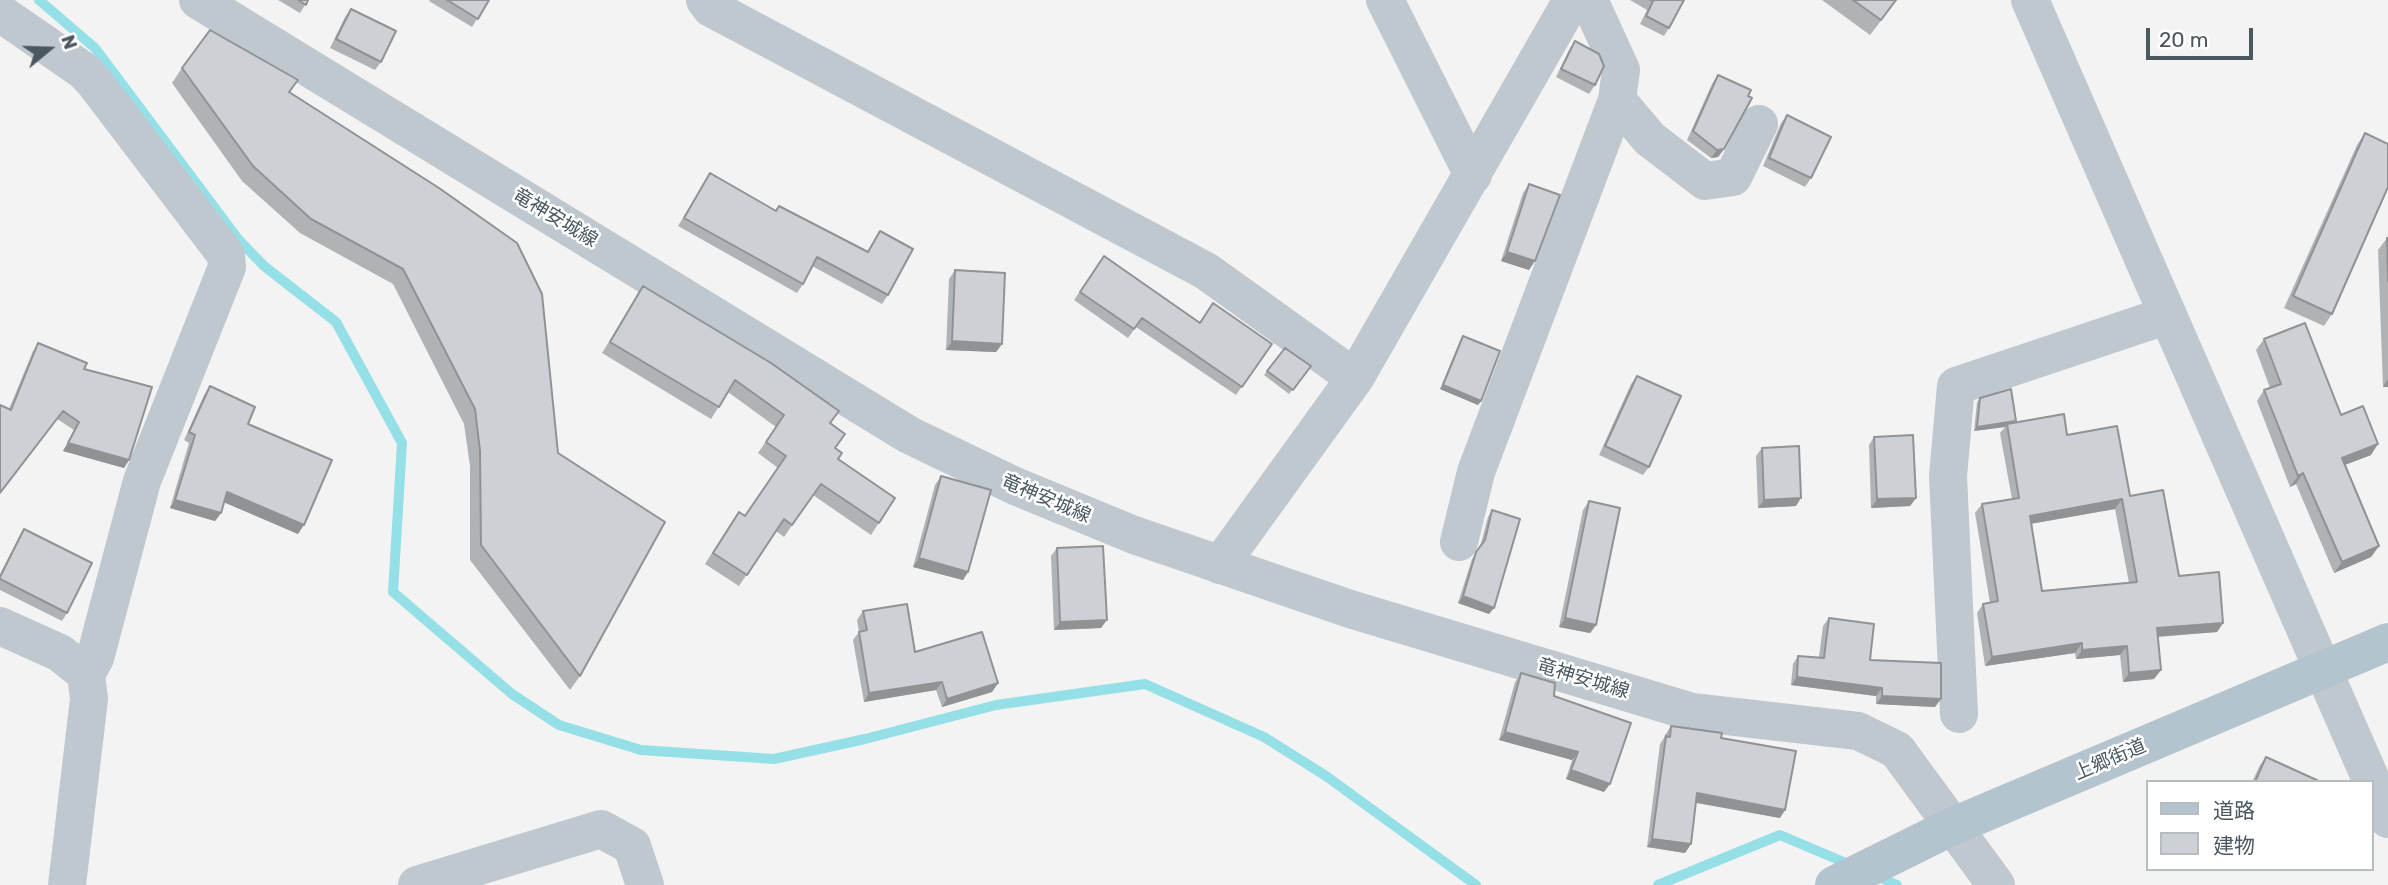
<!DOCTYPE html>
<html>
<head>
<meta charset="utf-8">
<style>
  body { margin:0 }
  #map { position:relative; width:2388px; height:885px; overflow:hidden; background:#f4f3f3; font-family:Rubik,"Noto Sans JP",sans-serif }
  canvas { display:block }
  .legend { position:absolute; left:2146px; top:780px; width:228px; height:91px; box-sizing:border-box; background:#fff; border:2px solid #b7bcbf; margin:0; padding:9px 12px; list-style:none; font-size:21px; color:#4b585f }
  .legend li { display:flex; align-items:center; gap:14px; height:35px }
  .legend b { width:35px; border:2px solid #b7bcbf }
  .north { position:absolute; left:14px; top:14px; width:70px; height:70px; -webkit-text-stroke:5px #fff; paint-order:stroke; rotate:71deg; font-size:19px; font-weight:700; line-height:28px; text-align:center; color:#4b585f }
  .north::after { content:''; display:block; margin:auto; width:24px; height:32px; background:#4b585f; clip-path:polygon(50% 0,100% 100%,50% 72%,0 100%) }
  .scale { position:absolute; left:2146px; top:28px; width:107px; height:32px; box-sizing:border-box; border:4px solid #4b585f; border-top:0; padding-left:9px; font-size:21px; line-height:24px; white-space:nowrap; color:#4b585f; -webkit-text-stroke:5px #fff; paint-order:stroke }
</style>
</head>
<body>
<div id="map">
<canvas width="2388" height="885"></canvas>
<ul class="legend">
<li><b style="height:9px;background:#b4c4ce"></b>道路</li>
<li><b style="height:19px;background:#cdd0d4"></b>建物</li>
</ul>
<div class="north">N</div>
<div class="scale">20 m</div>
</div>
<script>
const g = document.querySelector('canvas').getContext('2d');
g.lineJoin = 'round';
function poly(rows) {
  const path = new Path2D();
  for (const r of rows) {
    path.moveTo(r[0], r[1]);
    for (let i = 2; i < r.length; i += 2) path.lineTo(r[i], r[i + 1]);
  }
  return path;
}
function strokePath(path, color, width, dash) {
  g.strokeStyle = color;
  g.lineWidth = width;
  g.lineCap = dash ? 'butt' : 'round';
  g.setLineDash(dash || []);
  g.stroke(path);
}
function paint(path, color) {
  g.fillStyle = color;
  g.fill(path, 'evenodd');
}
function label(font, color, halo, rows, align = 'center') {
  g.font = font + ' Rubik,"Noto Sans JP",sans-serif';
  g.lineWidth = 5;
  g.setLineDash([]);
  g.textBaseline = 'middle';
  g.strokeStyle = halo;
  g.fillStyle = color;
  for (const [text, x, y, turn = 0] of rows) {
    g.save();
    g.translate(x, y);
    g.rotate((+turn || 0) * Math.PI / 180);
    g.textAlign = isNaN(turn) ? turn : align;
    if (halo) g.strokeText(text, 0, 0);
    g.fillText(text, 0, 0);
    g.restore();
  }
}
const stream = poly([
  [39,0,95,48,238,239,264,266,336,322,402,443,393,592,512,694,559,725,641,750,774,759,865,739,996,705,1145,684,1264,737,1326,776,1476,885],
  [1874,875,1897,885],
  [1658,885,1780,835,1853,866]
]);
const minor = poly([
  [198,0,909,435,1015,486,1134,535,1350,609,1692,712,1858,731,1897,750,1996,885],
  [705,0,711,8,1206,271,1355,378],
  [1385,0,1473,175],
  [2030,0,2372,782],
  [0,13,84,71,95,83,226,255,227,267,142,481,95,658,86,674,89,699,67,885],
  [1617,100,1650,139,1705,181,1733,177,1759,124],
  [1459,542,1476,472,1617,100,1621,70,1589,0],
  [1220,565,1355,378,1572,0],
  [0,626,60,653,86,674],
  [1959,714,1948,476,1956,386,2168,315],
  [2372,783,2388,819],
  [417,885,601,829,632,846,645,885]
]);
const major = poly([
  [1834,885,1951,827,2388,642]
]);
const wall = poly([
  [278,0,308,0,300,13],
  [430,0,489,0,472,27,429,1],
  [1630,0,1684,0,1669,28,1664,36,1640,24,1647,10],
  [1822,0,1897,0,1870,35],
  [351,9,381,62,375,70,330,48,345,17],
  [1575,41,1595,85,1589,94,1556,77,1569,50],
  [182,68,298,80,290,92,439,188,580,676,570,690,470,560,470,466,464,424,393,284,300,233,242,181,172,83],
  [1718,75,1748,96,1724,149,1718,157,1711,158,1687,140,1712,84],
  [1787,115,1811,178,1805,187,1763,166,1781,123],
  [2365,133,2332,314,2324,326,2284,308,2357,145],
  [710,173,776,211,779,206,867,252,880,231,888,295,882,304,812,266,803,284,797,293,678,226],
  [1529,184,1529,270,1501,261,1523,193],
  [2387,238,2388,238,2388,387,2383,387,2378,250],
  [1104,256,1200,323,1272,344,1236,395,1136,327,1128,338,1074,300],
  [955,270,1002,344,996,352,946,350,949,279],
  [643,286,830,423,838,459,895,498,871,535,813,495,784,537,776,531,739,586,705,564,731,523,745,516,778,468,758,453,776,427,728,392,711,419,602,353],
  [1463,336,1481,401,1478,405,1440,389,1460,341],
  [2264,339,2341,415,2371,455,2345,465,2379,546,2371,557,2334,573,2296,484,2290,487,2257,401,2264,390,2270,388,2256,350],
  [38,343,84,369,129,460,124,468,63,451,74,430,57,419,9,409,33,351],
  [1285,348,1311,366,1289,394,1264,375],
  [1637,376,1649,467,1643,475,1599,455,1631,384],
  [210,386,248,424,298,534,224,502,221,513,215,521,170,508,189,443,184,440,204,395],
  [1980,398,2016,421,2015,423,2067,435,2130,496,2179,576,2223,623,2217,632,2158,637,2161,670,2154,679,2123,682,2120,655,2076,659,2075,653,1985,666,1977,613,1983,604,1990,603,1975,513,1982,504,2012,499,2000,433,2005,427,1974,431,1977,402],
  [2115,509,2129,583,2042,591,2031,524],
  [1874,437,1916,498,1910,506,1871,508,1869,445],
  [1762,448,1796,506,1758,508,1756,456],
  [941,476,968,572,963,580,913,567,935,485],
  [1589,501,1596,625,1590,633,1559,627,1583,510],
  [1492,510,1494,608,1489,614,1458,603,1472,559,1480,547,1488,517],
  [24,529,67,613,62,621,0,590,0,574,19,537],
  [1057,548,1101,628,1054,630,1051,556],
  [863,611,915,652,998,683,992,692,942,707,936,690,864,702,853,640,859,632,857,620],
  [1829,618,1870,660,1935,707,1876,704,1876,696,1791,685,1793,664,1798,656,1819,657,1823,626],
  [1521,673,1554,696,1604,792,1566,779,1572,760,1499,740,1515,682],
  [1671,726,1721,738,1780,818,1696,802,1691,844,1685,853,1647,847,1660,744,1664,738,1665,735],
  [2266,757,2321,782,2252,782,2260,765]
]);
const shadedWall = poly([
  [1724,149,1718,157,1711,158,1717,150],
  [1507,252,1535,261,1529,270,1501,261],
  [952,341,1002,344,996,352,946,350],
  [2388,379,2388,387,2383,387],
  [1443,385,1481,401,1478,405,1440,389],
  [2016,421,2013,425,2007,424,2005,427,1974,431,1977,427],
  [68,443,129,460,124,468,63,451],
  [2378,444,2371,455,2334,469,2342,458],
  [2303,473,2296,484,2290,487,2298,476],
  [227,492,304,525,298,534,221,501],
  [1801,498,1796,506,1758,508,1764,500],
  [1916,498,1910,506,1871,508,1877,499],
  [2122,499,2115,509,2023,525,2030,516],
  [175,500,221,513,215,521,170,508],
  [2379,546,2371,557,2334,573,2342,562],
  [919,558,968,572,963,580,913,567],
  [1463,596,1494,608,1489,614,1458,603],
  [1565,618,1596,625,1590,633,1559,627],
  [1107,620,1101,628,1054,630,1060,622],
  [2223,623,2217,632,2151,637,2157,628],
  [2082,643,2075,653,1985,666,1992,657],
  [2127,646,2120,655,2076,659,2082,650],
  [2161,670,2154,679,2123,682,2129,673],
  [1797,677,1882,688,1876,696,1791,685],
  [942,682,936,690,864,702,869,693],
  [998,683,992,692,942,707,947,699],
  [1882,696,1941,699,1935,707,1876,704],
  [1505,732,1578,752,1572,760,1499,740],
  [1571,770,1610,784,1604,792,1566,779],
  [1697,793,1785,810,1780,818,1691,802],
  [1652,839,1691,844,1685,853,1647,847]
]);
const building = poly([
  [298,0,308,0,306,5,298,0],
  [447,0,489,0,478,19,447,0],
  [1650,0,1684,0,1669,28,1646,16,1653,1,1650,0],
  [1853,0,1896,0,1881,20,1853,0],
  [351,9,396,31,381,62,336,39,351,9],
  [210,30,298,80,289,92,439,188,517,243,542,294,558,453,665,522,580,676,481,545,480,451,475,409,403,269,311,219,253,166,182,68,210,30],
  [1575,41,1599,54,1604,66,1595,85,1561,69,1575,41],
  [1718,75,1751,90,1748,96,1752,98,1724,149,1717,150,1693,131,1718,75],
  [1787,115,1831,137,1811,178,1769,158,1787,115],
  [2365,133,2388,144,2388,187,2332,314,2293,296,2365,133],
  [710,173,776,211,779,206,868,252,880,231,913,249,888,295,817,257,803,284,684,218,710,173],
  [1529,184,1560,195,1535,261,1507,252,1529,184],
  [2387,238,2388,238,2388,281,2387,238],
  [1104,256,1200,323,1213,303,1272,344,1242,387,1142,318,1134,329,1080,292,1104,256],
  [955,270,1005,273,1002,344,952,341,955,270],
  [643,286,771,363,839,411,830,423,845,434,835,448,842,453,838,459,895,498,879,523,821,484,792,525,784,519,747,575,713,553,739,512,745,516,786,456,766,442,784,415,735,380,719,407,610,342,643,286],
  [2305,323,2341,415,2363,406,2378,444,2342,458,2379,546,2342,562,2303,473,2298,476,2264,390,2281,384,2264,339,2305,323],
  [1463,336,1500,351,1481,401,1443,385,1463,336],
  [38,343,87,363,84,369,152,387,129,460,68,443,79,422,63,411,0,493,0,405,11,410,38,343],
  [1285,348,1311,366,1293,390,1267,371,1285,348],
  [1637,376,1681,396,1649,467,1605,446,1637,376],
  [210,386,255,407,248,424,332,460,304,525,227,492,221,513,175,500,195,435,189,432,210,386],
  [2011,389,2016,421,1977,427,1980,398,2011,389],
  [2064,414,2067,435,2117,426,2130,496,2163,490,2179,576,2219,572,2223,623,2157,628,2161,670,2129,673,2127,646,2082,650,2082,643,1992,657,1983,604,1998,601,1982,504,2019,498,2007,424,2064,414],
  [2122,499,2137,582,2042,591,2030,516,2122,499],
  [1913,435,1916,498,1877,499,1874,437,1913,435],
  [1799,446,1801,498,1764,500,1762,448,1799,446],
  [941,476,991,490,968,572,919,558,941,476],
  [1589,501,1620,508,1596,625,1565,618,1589,501],
  [1492,510,1520,519,1494,608,1463,596,1476,552,1485,540,1492,510],
  [24,529,92,563,67,613,0,579,0,577,24,529],
  [1103,546,1107,620,1060,622,1057,548,1103,546],
  [907,604,915,652,982,632,998,683,947,699,942,682,869,693,859,632,867,630,863,611,907,604],
  [1829,618,1874,624,1870,660,1941,663,1941,699,1882,696,1882,688,1797,677,1798,656,1824,658,1829,618],
  [1521,673,1555,683,1554,696,1631,723,1610,784,1571,770,1578,752,1505,732,1521,673],
  [1671,726,1722,733,1721,738,1796,751,1785,810,1697,793,1691,844,1652,839,1666,736,1670,737,1671,726],
  [2266,757,2321,782,2255,782,2266,757]
]);
const streetNames = [
  ["竜神安城線",555,218,31],
  ["竜神安城線",1046,499,23],
  ["竜神安城線",1583,679,17],
  ["上郷街道",2110,760,-23]
];
strokePath(stream, '#95dfe7', 10);
strokePath(minor, '#bfc8ce', 38);
strokePath(major, '#b4c4ce', 38);
paint(wall, '#b0b3b6');
paint(shadedWall, '#909294');
paint(building, '#cdd0d4');
strokePath(building, '#909294', 2);
label('19px', '#4b585f', '#fff', streetNames);
</script>
</body>
</html>
